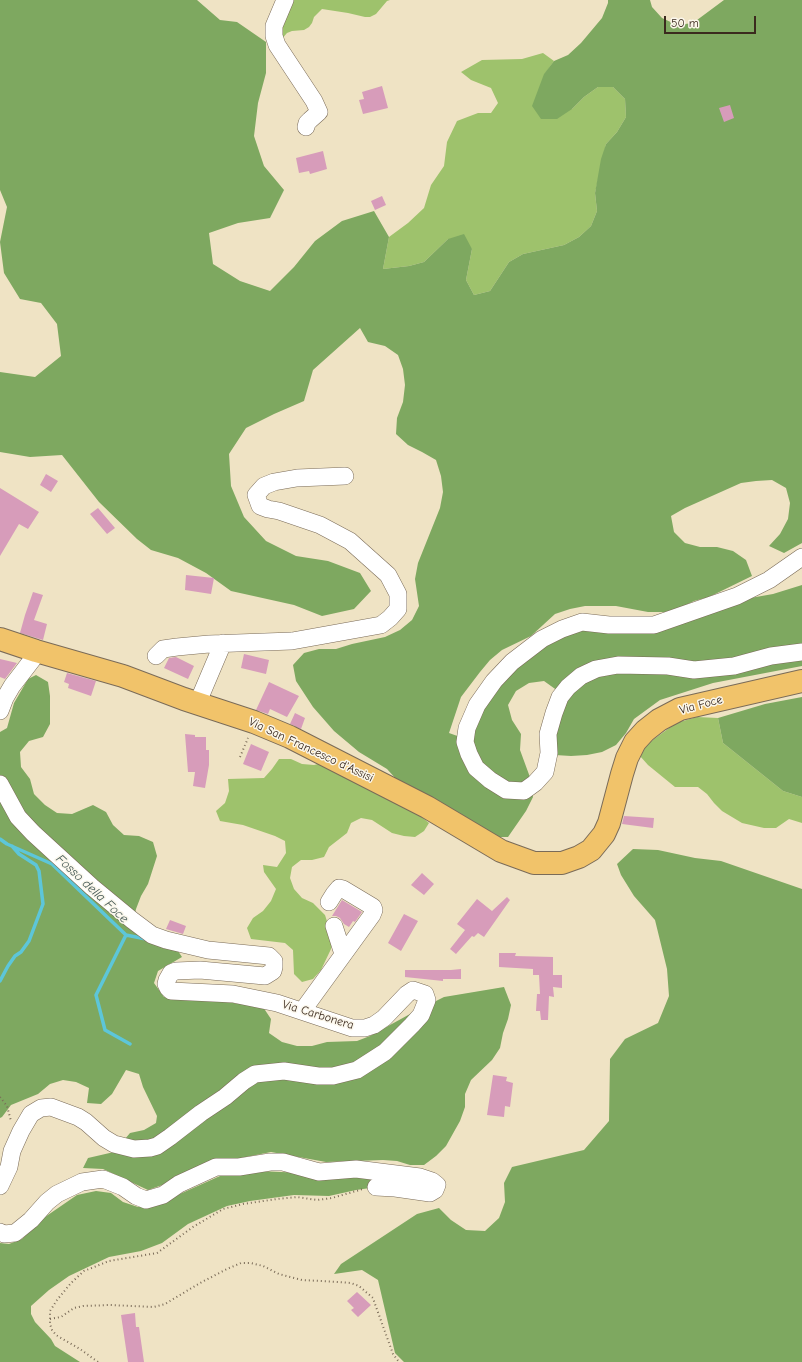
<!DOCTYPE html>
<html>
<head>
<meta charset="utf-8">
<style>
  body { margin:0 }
  #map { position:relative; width:802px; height:1362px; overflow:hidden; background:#efe3c4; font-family:"Comic Neue",sans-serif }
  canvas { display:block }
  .scale { position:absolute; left:664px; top:16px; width:92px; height:18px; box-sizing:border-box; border:2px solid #3b2a1e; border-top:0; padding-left:5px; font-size:12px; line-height:14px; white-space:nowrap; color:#3b2a1e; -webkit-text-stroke:3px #fbf7ec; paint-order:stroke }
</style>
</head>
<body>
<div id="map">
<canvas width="802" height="1362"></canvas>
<div class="scale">50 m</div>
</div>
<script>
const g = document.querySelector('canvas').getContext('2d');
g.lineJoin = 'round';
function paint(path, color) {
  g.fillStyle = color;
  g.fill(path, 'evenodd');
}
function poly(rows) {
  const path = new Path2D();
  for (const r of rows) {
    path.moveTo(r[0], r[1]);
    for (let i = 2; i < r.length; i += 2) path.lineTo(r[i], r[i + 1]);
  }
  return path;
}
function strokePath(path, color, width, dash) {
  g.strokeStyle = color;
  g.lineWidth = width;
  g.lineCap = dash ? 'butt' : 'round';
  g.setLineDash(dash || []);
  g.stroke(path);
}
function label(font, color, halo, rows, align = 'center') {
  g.font = font + ' "Comic Neue",sans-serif';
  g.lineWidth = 3;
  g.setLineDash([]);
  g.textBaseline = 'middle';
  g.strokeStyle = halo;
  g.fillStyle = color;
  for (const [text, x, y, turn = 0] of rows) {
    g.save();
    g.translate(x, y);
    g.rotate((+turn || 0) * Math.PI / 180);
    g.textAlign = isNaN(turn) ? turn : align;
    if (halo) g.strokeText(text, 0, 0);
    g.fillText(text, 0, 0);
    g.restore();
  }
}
const green = poly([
  [289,0,390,0,387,1,376,14,370,17,365,17,348,13,322,9,314,17,312,23,309,27,304,30,292,31,287,33,279,42],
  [543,53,554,61,544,75,572,109,584,97,598,87,613,87,625,99,626,117,617,132,606,144,595,193,597,211,591,226,579,237,564,245,523,254,509,262,490,291,474,295,466,280,472,249,448,239,424,262,409,266,383,269,389,237,408,223,424,208,431,185,444,166,447,142,457,121,478,113,491,113,498,103,491,88,471,80,461,72,482,60,522,59],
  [697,717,718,718,723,743,783,791,802,797,802,823,789,819,776,828,764,828,742,823,722,811,714,803,707,794,698,787,675,787,648,765,640,756,646,745,676,723],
  [279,759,291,759,302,764,314,765,326,762,411,808,429,823,424,831,415,837,404,836,392,833,372,820,361,818,351,823,347,833,329,847,324,857,312,860,301,860,292,867,290,878,294,889,302,898,313,903,325,915,332,937,331,949,321,970,313,979,302,982,294,974,293,950,285,943,251,939,247,928,253,918,263,911,271,901,276,889,264,872,263,865,277,867,286,853,285,841,275,836,243,825,220,821,216,811,225,803,229,791,228,779,264,778,272,769]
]);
const forest = poly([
  [0,0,197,0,220,20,237,22,266,42,266,73,258,103,254,136,264,166,284,190,270,218,238,223,209,233,213,264,240,281,270,291,294,267,315,241,342,221,374,211,389,237,383,269,409,266,424,262,448,239,464,234,472,249,466,280,474,295,490,291,509,262,523,254,564,245,579,237,591,226,597,211,595,193,601,159,606,144,617,132,626,117,625,99,613,87,598,87,584,97,572,109,557,119,541,119,532,106,544,74,554,61,568,55,581,43,602,18,608,3,608,0,650,0,652,7,662,18,677,25,693,23,724,0,802,0,802,543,784,553,769,546,780,534,788,519,790,503,786,488,772,480,756,481,741,483,685,508,671,516,674,532,685,543,700,547,717,547,733,551,746,560,752,576,709,597,694,601,680,608,665,612,648,612,616,606,585,606,570,609,555,614,531,636,502,650,490,660,480,672,461,697,449,733,463,738,488,696,529,655,574,631,590,627,645,632,739,600,773,594,802,585,802,666,713,683,660,700,634,719,626,733,616,745,602,752,587,755,571,756,555,755,558,691,544,681,529,683,516,691,508,705,512,720,521,734,520,750,531,780,533,797,526,811,508,837,493,837,452,812,441,802,398,781,387,769,359,752,334,731,313,707,296,681,293,665,304,653,319,649,336,649,352,644,385,637,400,630,412,620,419,606,415,579,418,563,440,508,443,492,441,476,436,460,422,452,408,445,396,434,397,418,403,402,405,385,403,369,398,355,385,346,368,342,360,328,313,370,304,401,274,414,246,428,229,454,231,486,244,517,266,541,296,556,328,561,360,573,371,591,354,609,322,616,294,605,231,591,206,573,178,558,151,550,137,539,99,502,62,455,30,457,0,452,0,372,35,377,61,356,57,324,41,303,20,299,4,273,0,242,7,207,0,190],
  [36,675,48,682,50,696,50,724,43,737,29,741,20,752,21,767,30,779,34,794,45,805,57,813,72,814,93,805,106,812,113,825,124,835,139,836,153,842,157,856,148,884,141,896,136,909,132,929,178,951,182,957,158,971,154,983,164,997,211,1000,263,1007,271,1019,269,1033,282,1042,297,1046,312,1046,327,1042,357,1041,370,1036,410,1014,444,997,504,987,511,1005,508,1019,503,1033,500,1048,492,1060,471,1080,465,1094,465,1107,460,1121,446,1146,436,1156,424,1165,410,1165,397,1161,383,1160,326,1162,271,1152,241,1158,208,1161,185,1177,148,1190,103,1169,83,1168,88,1158,114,1152,130,1133,144,1130,156,1123,157,1116,143,1087,139,1074,126,1070,112,1094,101,1104,87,1103,89,1088,76,1082,63,1080,50,1084,38,1094,11,1105,2,1117,0,1118,0,732,7,728,14,703,28,679],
  [802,697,802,797,783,791,723,743,718,718,765,704],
  [633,849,658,850,695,858,721,861,802,889,802,1362,404,1362,395,1353,378,1280,362,1270,334,1274,341,1264,417,1214,439,1208,451,1220,466,1230,485,1231,499,1218,505,1202,504,1183,512,1167,584,1150,609,1121,610,1059,625,1039,658,1023,669,996,667,969,655,920,634,896,621,875,617,864],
  [258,1171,374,1176,377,1187,356,1190,329,1196,294,1195,250,1201,227,1206,188,1224,162,1243,141,1251,109,1257,69,1276,49,1290,31,1306,31,1314,35,1322,51,1339,55,1346,80,1362,0,1362,0,1243,9,1244,22,1239,45,1217,77,1195,96,1191,111,1193,123,1202,138,1207,153,1206,220,1176]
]);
const stream = poly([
  [0,839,7,844,52,864,126,935,146,939],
  [126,935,96,995,105,1030,130,1044],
  [0,981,8,966,15,956,21,952,29,941,43,904,39,871,36,865,19,854,12,846]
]);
const building = poly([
  [382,86,388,108,363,114,359,100,364,99,362,92],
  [730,105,734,118,724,122,719,108],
  [323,151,327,169,310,174,309,171,299,173,296,158],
  [382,196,386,205,375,210,371,201],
  [46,474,58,481,51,492,40,485],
  [0,488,39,512,28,529,19,524,0,556],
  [98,508,115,528,107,534,90,514],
  [186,575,214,578,211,594,185,590],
  [33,592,43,595,34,620,47,624,43,640,20,633,25,615],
  [244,654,269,660,266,674,241,668],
  [176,657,194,666,188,679,164,668,169,658],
  [0,659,17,663,5,679,0,677],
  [67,673,96,681,91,696,68,688,69,684,64,682],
  [269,682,299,696,287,717,270,709,268,714,256,710],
  [295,713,305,718,301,729,290,724],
  [185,734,195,735,195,737,206,737,206,750,209,750,209,765,205,788,193,786,195,772,188,772],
  [251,744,269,752,261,771,243,764],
  [624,816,654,818,653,828,622,824],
  [422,873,434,884,424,895,411,885],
  [507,897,510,900,484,937,478,933,474,937,472,936,456,954,450,949,465,930,457,924,477,899,492,911],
  [342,900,362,912,355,922,353,921,349,927,344,924,340,918,336,916,332,916],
  [404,914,418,921,401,951,388,943],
  [170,920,186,926,183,934,166,929],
  [499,953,516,953,515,956,553,957,553,975,562,975,562,988,553,987,554,997,549,996,548,1020,541,1020,540,1011,536,1011,537,994,540,994,539,975,533,975,533,969,499,967],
  [461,969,461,979,443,979,443,981,405,977,405,970,451,970],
  [493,1075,507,1077,506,1081,513,1083,510,1107,505,1106,504,1117,487,1115],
  [357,1292,371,1305,358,1317,351,1310,354,1308,347,1301],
  [135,1313,136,1327,139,1327,144,1362,128,1362,121,1315]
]);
const path = poly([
  [240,757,248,738],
  [0,1097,7,1106,11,1121],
  [50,1319,61,1317,74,1308,83,1306,110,1305,154,1307,165,1304,200,1283,227,1269,241,1263,251,1263,263,1266,279,1274,302,1280,339,1282,351,1283,359,1286,373,1298,375,1304,393,1354,399,1362],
  [98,1362,80,1349,56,1335,52,1330,50,1324,50,1311,57,1300,71,1283,84,1271,109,1261,157,1253,193,1227,223,1209,243,1204,277,1199,297,1197,317,1200,332,1198,363,1189]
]);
const minor = poly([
  [285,0,274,26,274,36,277,45,314,101,319,112,310,120,307,123,306,127],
  [802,557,769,580,737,596,654,625,609,625,582,622,562,629,542,639,512,662,494,681,477,705,467,728,465,742,469,754,476,768,490,780,506,790,524,791,535,783,545,772,549,753,548,734,554,713,560,697,568,687,581,676,596,669,618,665,668,666,694,670,734,666,771,656,802,652],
  [156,656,163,649,177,647,209,644,292,641,381,625,390,618,398,609,398,594,388,575,350,541,320,525,279,511,268,509,260,506,256,495,264,486,274,482,297,478,345,476],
  [198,702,223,643],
  [0,711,5,698,12,686,32,660,36,651],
  [0,784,18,817,33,833,92,887,132,920,152,935,166,940,208,950,269,956,274,961,274,967,273,971,265,976,200,970,176,971,171,973,167,980,166,984,168,988,171,991,233,994,277,1003,352,1028,365,1028,374,1025,384,1018,407,994,413,990,425,994,427,1000,421,1015,412,1025,385,1052,357,1070,333,1076,318,1076,284,1071,255,1074,244,1081,225,1097,201,1113,170,1137,157,1146,150,1148,134,1149,114,1144,104,1138,86,1122,78,1117,51,1107,41,1108,31,1114,21,1131,12,1151,9,1167,0,1186],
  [334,926,343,954],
  [303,1010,372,915,374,910,373,907,343,889,339,888,334,894,329,902],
  [0,1232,4,1234,15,1233,31,1220,47,1202,57,1194,82,1182,103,1179,123,1187,136,1196,146,1200,163,1195,179,1184,216,1167,239,1167,270,1162,283,1162,319,1172,356,1169,420,1177,432,1181,437,1185,435,1190,430,1193,395,1188,376,1187]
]);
const major = poly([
  [0,639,36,651,123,676,184,699,254,722,290,737,427,807,501,851,534,863,562,863,579,857,591,850,604,834,609,823,622,774,627,758,635,742,645,731,659,720,680,709,802,681]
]);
const streetNames = [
  ["Via Foce",701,705,-15],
  ["Via San Francesco d'Assisi",311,750,25],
  ["Via Carbonera",318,1015,17]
];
const waterNames = [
  ["Fosso della Foce",92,889,43]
];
paint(green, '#9ec26c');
paint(forest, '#7ea860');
strokePath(stream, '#5dc6d9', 3.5);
paint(building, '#d79cba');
strokePath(minor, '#7a6b58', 18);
strokePath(major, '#7a6b58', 24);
strokePath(path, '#7a6b58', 2, [1, 3]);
strokePath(minor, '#fff', 17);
strokePath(major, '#f1c36a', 22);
label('12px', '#3b2a1e', '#fbf7ec', streetNames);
label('italic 13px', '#455956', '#fbf7ec', waterNames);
</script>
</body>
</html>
